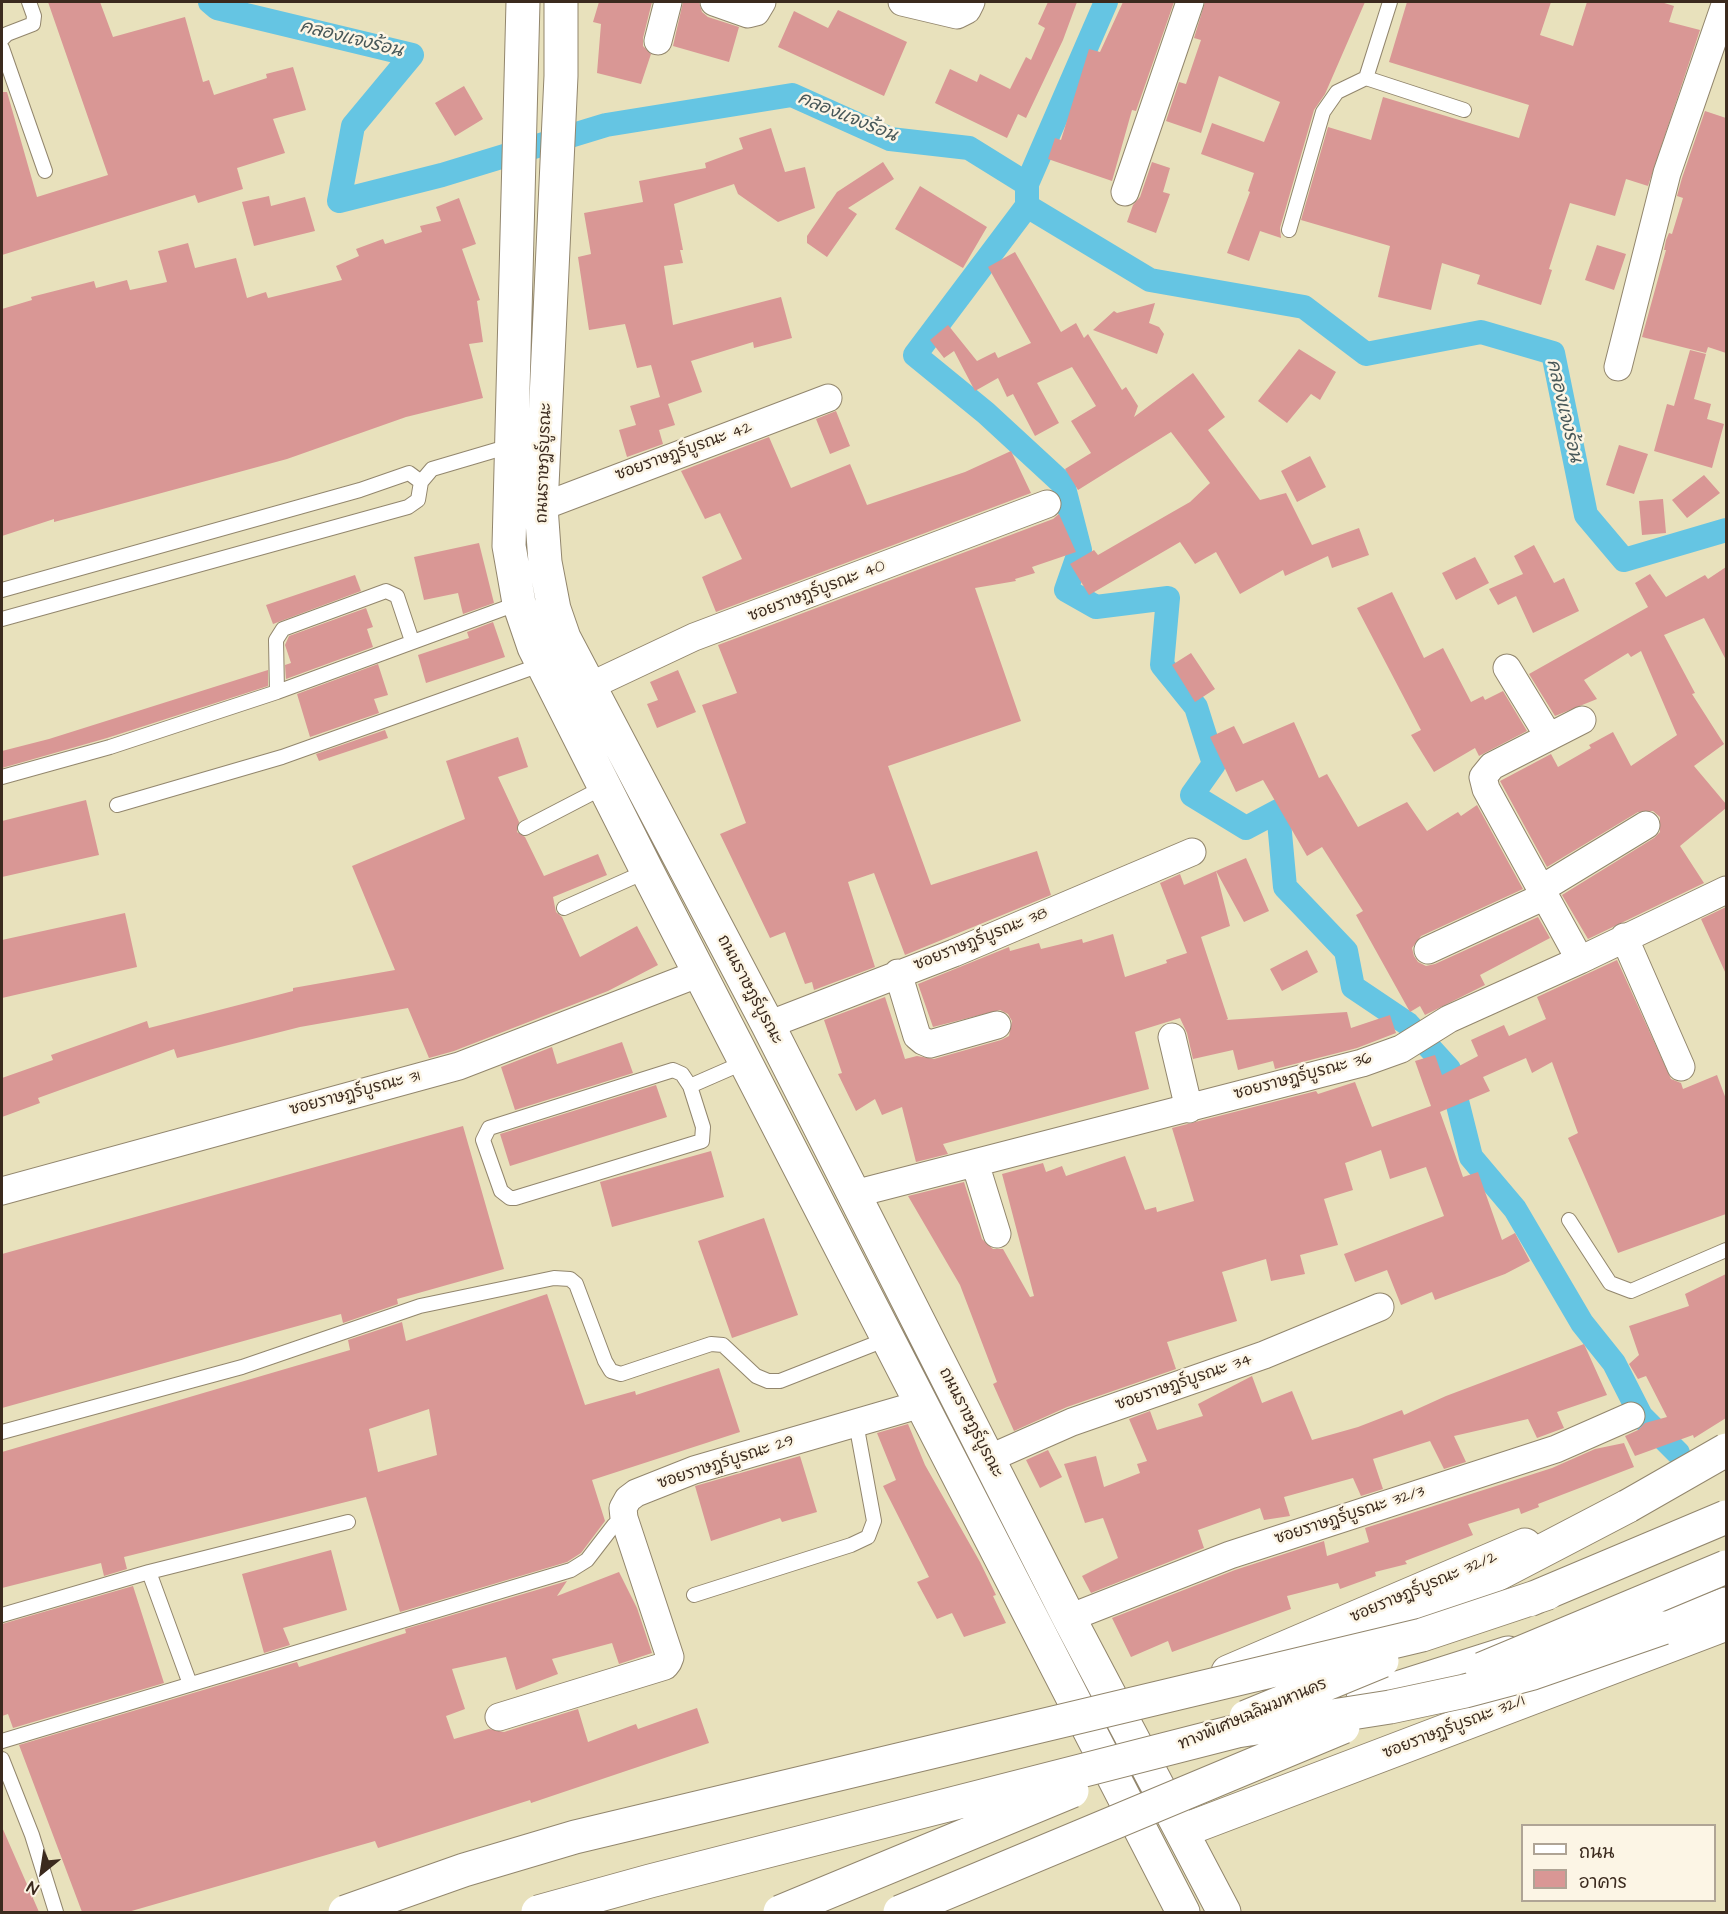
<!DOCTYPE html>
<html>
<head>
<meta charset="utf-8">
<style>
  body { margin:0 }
  #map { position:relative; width:1728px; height:1914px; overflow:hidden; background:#e8e1bc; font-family:"Architects Daughter","Playpen Sans Thai",sans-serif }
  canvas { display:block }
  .frame { position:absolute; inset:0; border:3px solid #3b2a1e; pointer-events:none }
  .legend { position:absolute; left:1521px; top:1824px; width:195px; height:78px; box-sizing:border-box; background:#fcf5e5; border:2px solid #afa495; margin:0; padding:8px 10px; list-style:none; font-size:18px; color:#3b2a1e }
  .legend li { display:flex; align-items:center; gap:12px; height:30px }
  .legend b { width:30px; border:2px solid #afa495 }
  .north { position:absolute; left:12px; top:1842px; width:60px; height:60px; -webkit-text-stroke:4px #fcf5e5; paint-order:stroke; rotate:210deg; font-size:16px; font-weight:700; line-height:24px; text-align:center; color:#3b2a1e }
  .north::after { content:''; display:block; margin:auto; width:21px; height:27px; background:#3b2a1e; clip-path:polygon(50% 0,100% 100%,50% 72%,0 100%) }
</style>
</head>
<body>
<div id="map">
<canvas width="1728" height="1914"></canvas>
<div class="frame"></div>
<ul class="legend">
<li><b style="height:8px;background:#fff"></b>ถนน</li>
<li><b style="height:16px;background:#d99795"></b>อาคาร</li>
</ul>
<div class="north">N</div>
</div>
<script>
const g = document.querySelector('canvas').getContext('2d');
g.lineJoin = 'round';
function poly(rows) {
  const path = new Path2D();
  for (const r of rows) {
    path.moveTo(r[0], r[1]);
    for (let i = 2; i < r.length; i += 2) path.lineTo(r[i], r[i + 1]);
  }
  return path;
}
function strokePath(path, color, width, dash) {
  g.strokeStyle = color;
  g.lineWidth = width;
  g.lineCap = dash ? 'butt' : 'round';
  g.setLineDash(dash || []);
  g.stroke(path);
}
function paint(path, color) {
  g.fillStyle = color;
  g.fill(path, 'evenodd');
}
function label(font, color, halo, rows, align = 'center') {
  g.font = font + ' "Architects Daughter","Playpen Sans Thai",sans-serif';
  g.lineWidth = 5;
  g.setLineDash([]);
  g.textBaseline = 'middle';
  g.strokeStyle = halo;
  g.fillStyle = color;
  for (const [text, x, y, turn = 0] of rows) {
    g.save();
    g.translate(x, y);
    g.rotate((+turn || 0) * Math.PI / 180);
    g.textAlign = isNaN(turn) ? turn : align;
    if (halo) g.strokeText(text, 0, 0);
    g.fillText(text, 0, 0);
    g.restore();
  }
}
const canal = poly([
  [210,2,217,8,412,55,353,126,339,201,442,175,606,125,792,95,890,139,969,148,1027,184,1027,206,1150,280,1304,307,1366,354,1481,332,1553,353,1586,515,1624,560,1726,530],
  [1027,184,1106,2],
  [1027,206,915,355,986,413,1063,484,1080,550,1066,590,1096,607,1168,598,1162,665,1196,707,1214,764,1192,795,1246,828,1278,811,1285,887,1346,951,1353,987,1408,1024,1449,1069,1471,1157,1515,1209,1582,1323,1614,1363,1641,1416,1678,1453]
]);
const building = poly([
  [48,2,100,2,113,37,185,17,203,82,209,80,214,95,267,78,266,74,293,67,306,110,273,119,285,153,237,168,243,189,198,203,195,195,2,255,2,92,7,92,37,197,108,175],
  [599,2,652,2,643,38,643,46,651,54,641,84,597,73,601,24,593,22],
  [683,2,699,2,702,12,708,17,739,27,729,62,673,46],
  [1048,2,1077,2,1063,40,1026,118,1018,114,1007,138,935,103,950,69,977,82,980,74,1010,89,1026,57,1031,60,1045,28,1038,24],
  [1123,2,1174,2,1136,111,1132,110,1112,181,1048,159,1055,138,1061,140,1089,49,1100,52],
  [1205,2,1365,2,1325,94,1314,110,1280,228,1281,238,1260,231,1249,261,1227,253,1250,192,1248,191,1254,173,1201,154,1212,123,1264,142,1280,102,1219,76,1201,133,1166,121,1179,82,1186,84,1201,40,1194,38],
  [1407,2,1551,2,1540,35,1573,46,1587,2,1661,2,1674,6,1669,22,1700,30,1648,186,1626,179,1615,216,1570,203,1549,269,1552,270,1541,305,1477,284,1480,275,1442,263,1431,310,1378,297,1390,246,1301,220,1328,127,1371,140,1383,97,1519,138,1529,105,1389,62],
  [838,10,907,42,884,96,778,47,794,11,828,28],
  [464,86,483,119,455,136,435,103],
  [1705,111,1726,118,1726,353,1708,347,1706,353,1642,337,1666,250,1664,250,1666,240,1669,233,1672,234,1683,198,1677,196,1682,178],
  [771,128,785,172,805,167,815,208,778,222,738,194,734,184,674,204,683,250,680,250,683,263,664,266,673,325,781,297,792,338,754,348,753,342,691,361,702,392,668,404,675,425,659,430,663,444,627,457,619,430,636,425,630,406,660,397,651,365,637,368,625,324,589,330,578,257,591,254,584,213,643,202,639,181,706,168,705,163,743,149,739,138],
  [883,162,894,179,848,208,857,214,827,257,807,243,807,236,837,192],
  [1152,162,1170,168,1163,192,1170,194,1156,233,1127,222,1133,205,1140,197],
  [920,186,987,227,963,268,895,229],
  [269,196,271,206,305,197,315,231,254,246,242,202],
  [459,198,476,244,462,249,480,300,477,301,483,342,469,344,483,398,406,417,287,459,84,514,54,522,54,519,2,536,2,309,32,300,31,297,94,281,96,288,127,280,130,290,167,282,158,251,188,243,195,268,236,258,247,298,266,292,268,298,342,280,336,266,359,256,356,249,383,239,385,244,422,232,420,226,441,221,436,207],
  [1597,245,1626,254,1614,290,1585,280],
  [1015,252,1061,332,1076,323,1084,338,1088,334,1122,390,1126,387,1138,406,1134,417,1193,373,1225,417,1208,430,1260,500,1286,493,1312,545,1359,528,1369,555,1332,568,1328,556,1285,576,1283,570,1240,594,1216,552,1195,564,1180,542,1089,595,1070,564,1094,550,1098,555,1169,514,1190,502,1210,483,1171,432,1078,490,1065,469,1091,453,1071,421,1096,406,1072,367,1037,383,1059,423,1035,436,1013,394,1007,397,998,378,975,391,954,351,944,358,930,340,948,325,977,361,995,352,998,358,1031,343,988,267],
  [1155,303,1149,323,1159,327,1164,334,1157,354,1093,330,1114,311,1117,313],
  [1299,349,1336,372,1320,400,1311,394,1287,423,1258,401],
  [1690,350,1706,354,1694,399,1711,404,1707,419,1724,424,1712,468,1654,451,1667,404,1674,406],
  [836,411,850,446,830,454,816,419],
  [769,437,791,488,850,464,867,505,965,472,1011,451,1031,493,716,612,702,577,742,559,720,513,705,519,681,471],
  [1619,445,1648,454,1634,494,1606,485],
  [1310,456,1326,487,1297,502,1281,471],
  [1704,475,1720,493,1687,518,1672,500],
  [1663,499,1666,533,1642,535,1639,501],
  [1059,514,1076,552,1032,567,1035,573,1015,579,1016,581,975,588,1021,721,888,766,931,885,1037,851,1051,895,905,955,874,873,848,882,875,967,814,990,812,982,805,984,785,932,770,938,720,834,746,823,702,705,737,693,718,645,1053,519],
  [479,543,494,603,463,614,458,593,424,600,414,557],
  [1534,545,1554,583,1564,578,1579,611,1533,633,1516,596,1498,605,1489,589,1523,574,1514,556],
  [1475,557,1489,583,1456,600,1442,573],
  [1726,567,1726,660,1704,618,1664,635,1695,693,1692,694,1724,744,1694,766,1726,804,1726,808,1680,846,1704,883,1588,939,1562,895,1654,838,1660,832,1660,817,1653,811,1638,812,1547,867,1500,781,1551,754,1558,767,1591,748,1589,745,1613,732,1631,766,1677,735,1641,651,1631,657,1628,653,1584,680,1597,699,1555,716,1529,674,1648,607,1635,583,1650,574,1666,597,1705,575,1708,579],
  [355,575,361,591,273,624,266,605],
  [1392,592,1424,658,1443,648,1471,702,1483,696,1485,700,1503,691,1527,731,1479,756,1475,748,1434,772,1411,735,1421,730,1357,608],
  [366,608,373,627,367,629,373,647,286,679,285,665,291,663,285,645,289,636],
  [493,622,505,657,426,683,418,655,469,638,467,632],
  [1191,653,1215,689,1195,702,1172,665],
  [378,664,388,695,374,699,379,713,310,737,297,694],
  [268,670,268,686,107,738,2,768,2,751,49,739],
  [678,670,696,712,657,728,647,704,658,700,650,682],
  [1294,722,1319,778,1327,774,1358,827,1407,802,1427,831,1458,812,1461,816,1477,805,1523,889,1421,936,1412,948,1414,956,1418,962,1426,966,1435,964,1538,917,1550,938,1480,975,1485,985,1425,1015,1420,1006,1410,1012,1356,915,1363,911,1322,847,1307,856,1263,780,1236,792,1210,737,1234,726,1243,744],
  [385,730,388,738,319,761,316,754],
  [518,737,528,767,498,777,519,822,517,832,525,837,544,876,598,854,607,875,553,897,556,912,562,917,580,957,637,926,658,965,608,991,454,1051,429,1058,408,1008,300,1027,177,1058,174,1049,38,1098,40,1103,2,1117,2,1078,53,1060,51,1055,147,1021,149,1028,293,991,293,988,395,970,352,866,465,819,446,761],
  [86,800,99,855,2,877,2,821],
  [1246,858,1269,911,1244,922,1216,871],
  [1216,871,1230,926,1201,937,1228,1019,1226,1020,1347,1012,1351,1028,1390,1015,1396,1033,1357,1048,1275,1069,1273,1061,1238,1070,1233,1050,1193,1059,1187,1033,1180,1018,1135,1032,1149,1089,943,1144,948,1154,916,1162,902,1107,882,1115,875,1099,856,1111,838,1074,842,1073,824,1020,885,997,905,1059,917,1056,934,1059,1001,1040,1009,1036,1012,1021,1008,1014,1000,1010,933,1027,918,984,1009,947,1010,951,1039,943,1041,949,1082,939,1083,943,1113,934,1125,977,1167,963,1166,960,1187,953,1160,883,1180,874,1184,885],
  [1726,907,1726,974,1701,919],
  [125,913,137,967,2,998,2,940],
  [1307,950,1318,972,1282,991,1270,969],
  [1617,960,1671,1079,1681,1083,1683,1089,1717,1075,1726,1099,1726,1214,1618,1253,1568,1138,1578,1133,1552,1062,1532,1073,1526,1058,1483,1077,1490,1091,1440,1112,1463,1177,1478,1172,1502,1240,1515,1233,1530,1261,1505,1274,1435,1300,1432,1292,1401,1305,1387,1270,1355,1282,1344,1254,1444,1216,1426,1167,1390,1179,1381,1150,1345,1163,1353,1190,1324,1199,1338,1245,1300,1255,1305,1274,1271,1281,1266,1259,1222,1272,1237,1321,1167,1342,1176,1369,1067,1407,1014,1431,993,1384,997,1382,960,1285,908,1196,964,1182,982,1239,993,1249,1003,1249,1030,1297,1034,1296,1002,1174,1043,1163,1046,1172,1062,1166,1066,1176,1125,1156,1145,1210,1156,1207,1157,1212,1194,1201,1172,1128,1316,1091,1318,1094,1355,1082,1372,1127,1431,1106,1415,1061,1435,1055,1442,1075,1478,1056,1471,1040,1504,1025,1509,1036,1546,1019,1537,997],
  [622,1042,633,1073,515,1110,501,1067,552,1047,557,1064],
  [656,1085,667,1117,510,1166,500,1134],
  [463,1126,504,1269,397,1299,398,1304,343,1323,341,1314,2,1408,2,1254],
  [711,1151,724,1197,612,1227,600,1182],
  [764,1218,798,1315,732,1338,698,1241],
  [1726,1274,1726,1418,1694,1438,1693,1435,1635,1456,1625,1436,1638,1430,1645,1423,1667,1417,1646,1376,1638,1379,1629,1364,1639,1355,1629,1326,1689,1306,1685,1294],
  [547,1294,585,1405,635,1391,636,1395,719,1368,740,1432,592,1480,605,1521,581,1553,567,1562,400,1612,366,1497,124,1557,127,1569,104,1576,101,1563,2,1588,2,1452,350,1350,348,1340,402,1322,406,1341],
  [429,1409,437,1455,378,1472,369,1429],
  [1584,1344,1607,1395,1557,1412,1564,1428,1537,1438,1528,1419,1454,1436,1466,1462,1444,1469,1430,1441,1373,1459,1383,1489,1361,1496,1353,1478,1284,1497,1290,1516,1264,1520,1260,1508,1198,1530,1204,1548,1091,1593,1082,1576,1118,1558,1103,1518,1085,1523,1064,1464,1096,1456,1104,1487,1140,1473,1137,1464,1147,1461,1129,1419,1150,1411,1157,1430,1203,1416,1198,1404,1252,1376,1262,1403,1292,1391,1312,1440,1358,1427,1402,1410,1404,1415,1446,1396],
  [908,1424,925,1465,980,1562,996,1595,993,1596,1006,1623,964,1637,952,1613,937,1619,917,1582,929,1577,883,1486,896,1480,877,1433],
  [1624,1443,1634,1467,1538,1504,1539,1507,1521,1514,1519,1508,1468,1524,1473,1535,1405,1561,1407,1564,1375,1572,1376,1576,1340,1589,1338,1583,1287,1596,1291,1609,1172,1652,1168,1641,1131,1657,1112,1618,1235,1570,1324,1541,1327,1556,1369,1542,1365,1528,1552,1468,1595,1449],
  [1048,1450,1062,1477,1040,1488,1026,1460],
  [800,1456,817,1512,782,1522,780,1518,711,1541,695,1486],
  [331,1550,347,1610,283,1628,290,1645,264,1653,242,1574],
  [619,1572,637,1608,652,1653,619,1664,612,1643,552,1659,558,1674,516,1690,506,1657,452,1669,465,1709,446,1716,454,1739,489,1729,504,1732,578,1709,588,1742,636,1724,638,1729,697,1708,709,1743,531,1803,530,1800,378,1848,375,1841,128,1912,82,1912,19,1745,297,1662,299,1667,406,1633,405,1629,567,1581,557,1596],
  [133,1586,164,1683,13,1728,8,1714,2,1716,2,1624],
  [2,1827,39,1912,2,1912]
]);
const lane = poly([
  [1390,2,1366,78,1464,110],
  [2,39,7,34,33,24,34,16,29,2],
  [2,48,45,171],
  [1289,230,1323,112,1337,92,1366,78],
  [2,590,360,490,409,473,421,482],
  [2,619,408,507,418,500,421,482,432,469,510,446],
  [277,692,276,640,283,629,386,591,397,596,412,641],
  [2,777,110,747,277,692,519,603],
  [117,805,282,757,543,664],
  [525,828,604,787],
  [564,908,647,871],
  [673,1070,682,1074,690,1086,703,1127,702,1141,515,1198,510,1198,501,1191,483,1140,489,1128,673,1070],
  [690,1086,745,1062],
  [1569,1220,1610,1283,1631,1291,1726,1250],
  [2,1432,242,1367,420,1306,554,1278,570,1279,576,1284,605,1361,611,1371,621,1374,711,1344,723,1345,756,1376,768,1381,780,1381,887,1339],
  [149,1572,190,1684],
  [694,1595,851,1545,868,1537,874,1521,856,1423],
  [2,1615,149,1572,348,1522],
  [2,1741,571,1570,587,1560,614,1525,624,1518],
  [2,1759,32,1835,56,1912]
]);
const street = poly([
  [714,2,748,14,756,12,762,2],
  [902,2,957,15,967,10,971,2],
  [658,41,668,2],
  [1125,192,1190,2],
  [1618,367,1667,173,1726,2],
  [541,507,828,398],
  [1507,668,1549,737],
  [573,694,694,637,1047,504],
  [1541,889,1646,825],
  [1624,937,1681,1067],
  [1428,950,1545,896],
  [1580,960,1486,789,1483,777,1492,766,1582,720],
  [898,973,917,1036,923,1041,930,1044,997,1025],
  [768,1025,954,953,1192,852],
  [1172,1037,1189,1109],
  [975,1163,997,1234],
  [2,1191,459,1066,700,973],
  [854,1194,1362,1063,1401,1049,1449,1019,1580,960,1726,890],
  [988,1459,1072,1422,1264,1355,1380,1307],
  [1069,1618,1230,1555,1556,1449,1631,1416],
  [499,1717,665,1666,668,1662,670,1657,624,1518,623,1508,628,1499,636,1493,694,1470,921,1404]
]);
const secondary = poly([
  [523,2,509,546,519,603,534,647,647,871,1183,1912],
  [561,2,561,76,541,507,545,562,554,609,564,638,768,1025,1069,1618,1224,1912],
  [1228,1672,1525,1545],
  [1182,1831,1726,1624]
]);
const highway = poly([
  [1663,1628,1726,1604],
  [1348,1644,1492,1577,1628,1506],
  [1363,1699,1508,1653]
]);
const highwayBridge = poly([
  [1628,1506,1726,1450],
  [1529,1600,1726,1517],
  [1482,1669,1726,1567],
  [1246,1717,1382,1661],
  [345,1912,464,1870,575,1837,1422,1635,1548,1593],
  [538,1912,650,1881,1237,1731,1390,1707,1465,1691,1533,1673,1663,1628],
  [780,1912,1072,1791],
  [900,1912,1343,1727]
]);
const streetNames = [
  ["ซอยราษฎร์บูรณะ 42",684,452,-20],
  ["ถนนราษฎร์บูรณะ",545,463,-88],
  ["ซอยราษฎร์บูรณะ 40",817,592,-21],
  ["ซอยราษฎร์บูรณะ 38",981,940,-22],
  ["ถนนราษฎร์บูรณะ",749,990,62],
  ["ซอยราษฎร์บูรณะ 36",1303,1077,-15],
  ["ซอยราษฎร์บูรณะ 31",355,1094,-15],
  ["ซอยราษฎร์บูรณะ 34",1184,1383,-19],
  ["ถนนราษฎร์บูรณะ",970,1423,63],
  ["ซอยราษฎร์บูรณะ 29",726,1463,-18],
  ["ซอยราษฎร์บูรณะ 32/3",1350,1516,-18],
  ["ซอยราษฎร์บูรณะ 32/2",1424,1588,-23],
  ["ทางพิเศษเฉลิมมหานคร",1253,1715,-23],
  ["ซอยราษฎร์บูรณะ 32/1",1454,1728,-21]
];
const waterNames = [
  ["คลองแจงร้อน",351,40,14],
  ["คลองแจงร้อน",847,118,22],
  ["คลองแจงร้อน",1563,411,77]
];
strokePath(canal, '#65c5e3', 24);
paint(building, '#d99795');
strokePath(lane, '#92866d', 16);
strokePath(street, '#92866d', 29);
strokePath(secondary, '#92866d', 35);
strokePath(highway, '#92866d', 35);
strokePath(lane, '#fff', 14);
strokePath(street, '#fff', 27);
strokePath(secondary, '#fff', 33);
strokePath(highway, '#fff', 33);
strokePath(highwayBridge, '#92866d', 35, []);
strokePath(highwayBridge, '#fff', 33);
label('16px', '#3b2a1e', '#fcf5e5', streetNames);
label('italic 18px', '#485859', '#fcf5e5', waterNames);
</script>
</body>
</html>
